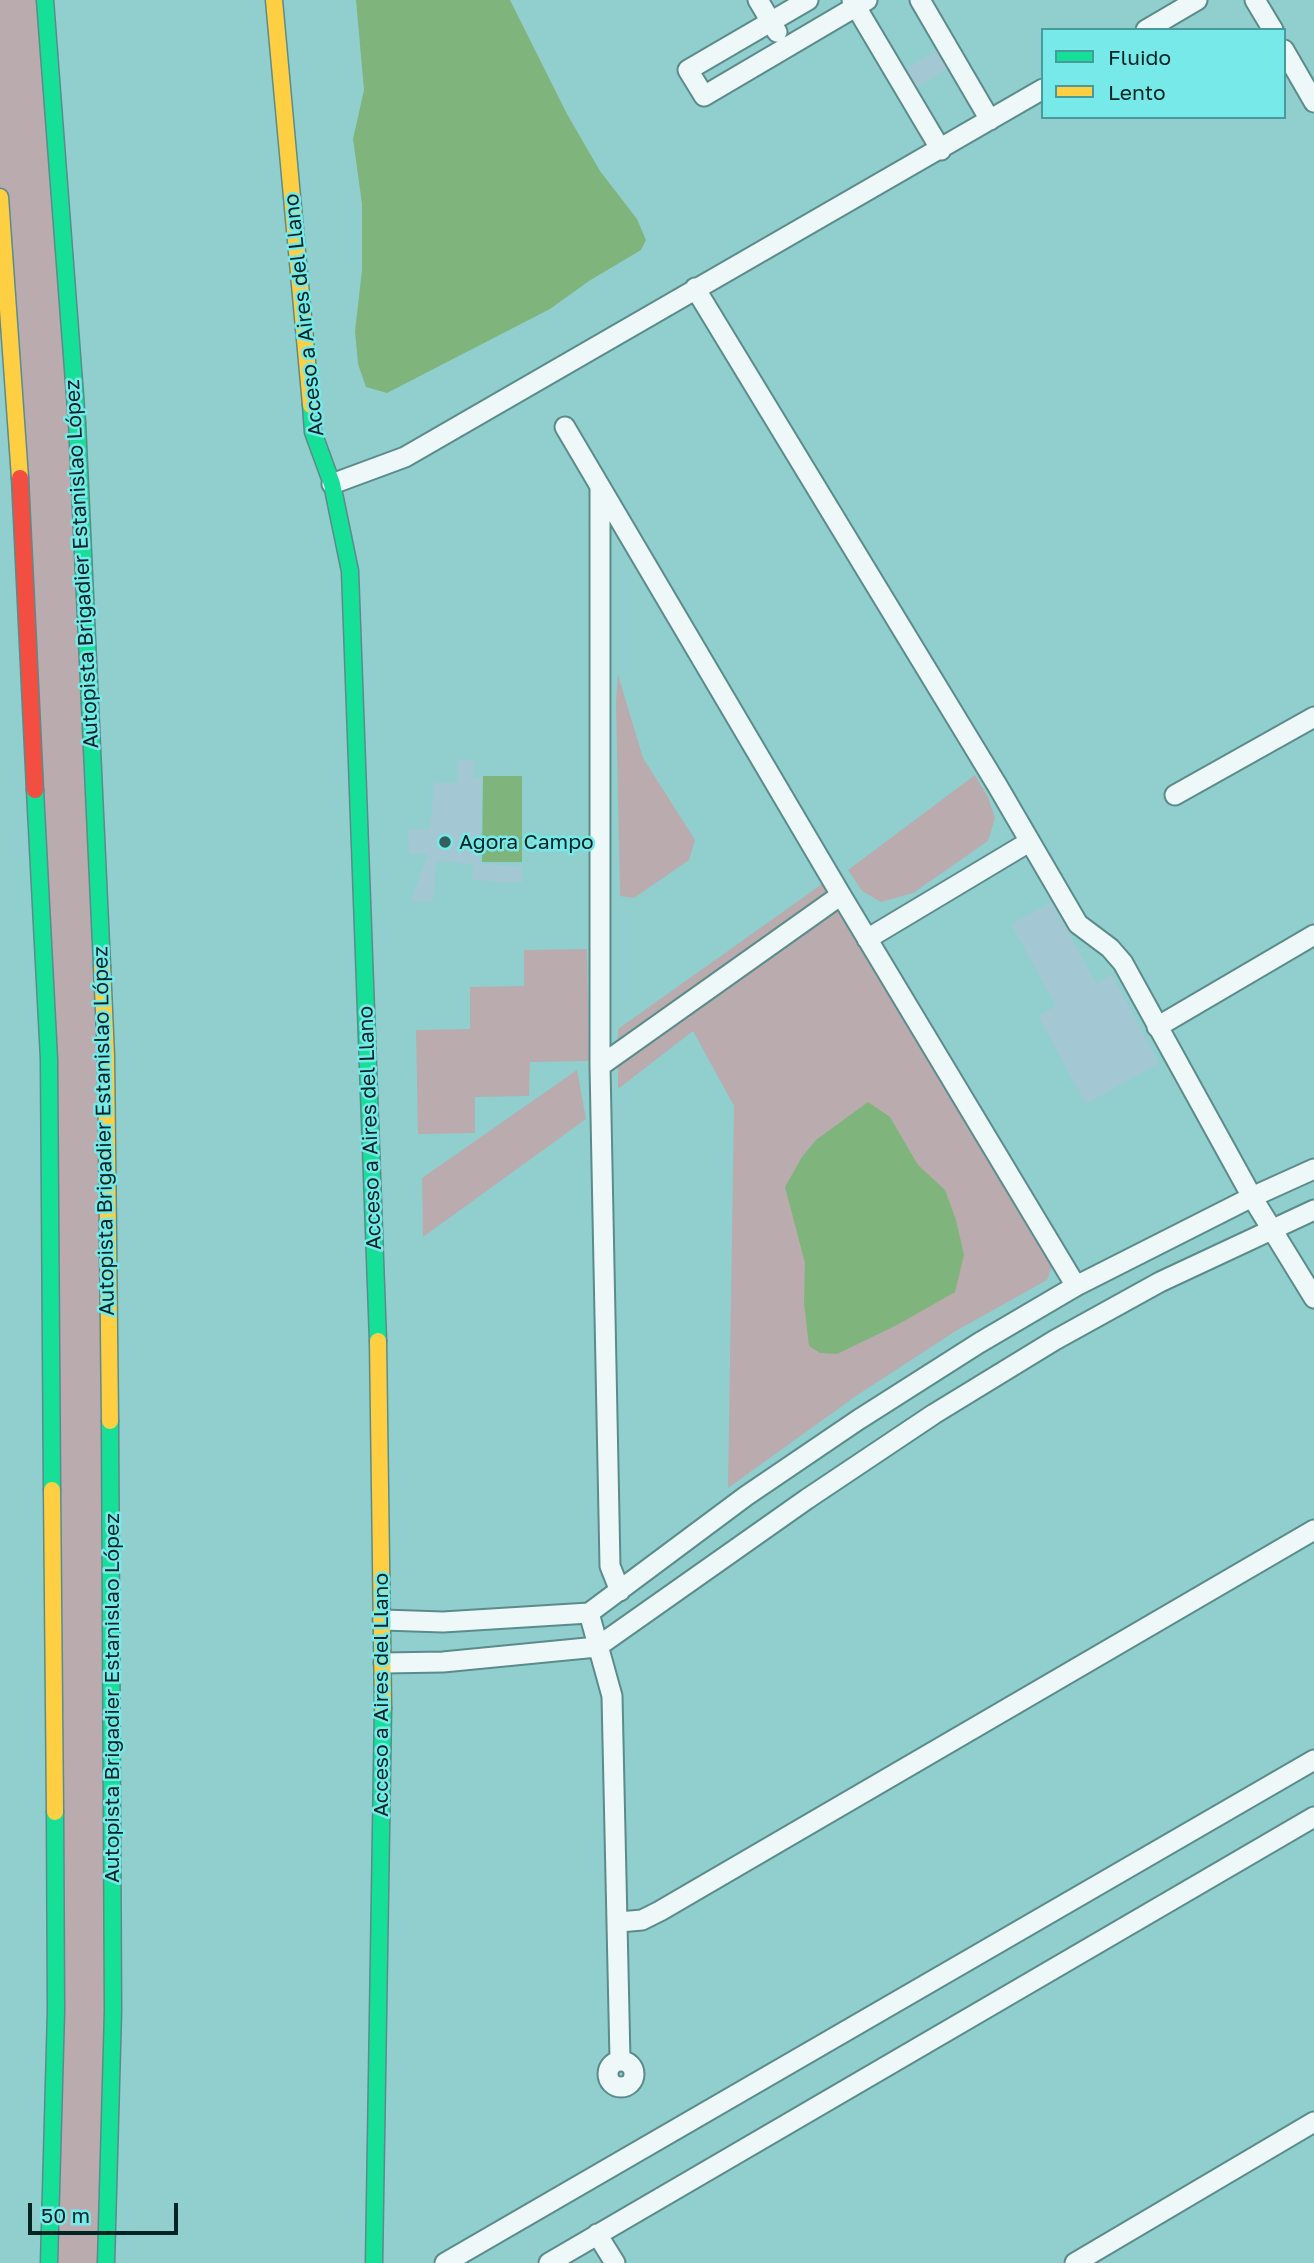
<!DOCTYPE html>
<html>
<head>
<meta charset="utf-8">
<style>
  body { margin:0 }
  #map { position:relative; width:1314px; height:2263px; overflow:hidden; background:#90cfce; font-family:"Golos Text",sans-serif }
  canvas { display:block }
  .legend { position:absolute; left:1041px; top:28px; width:245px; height:91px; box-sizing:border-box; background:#76e9e8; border:2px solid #479b9a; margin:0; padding:9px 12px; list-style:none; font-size:21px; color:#002525 }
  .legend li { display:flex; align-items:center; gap:14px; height:35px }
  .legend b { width:35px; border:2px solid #479b9a }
  .scale { position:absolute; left:28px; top:2203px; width:150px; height:32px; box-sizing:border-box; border:4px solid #002525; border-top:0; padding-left:9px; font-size:21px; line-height:24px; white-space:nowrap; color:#002525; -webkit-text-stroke:5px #76e9e8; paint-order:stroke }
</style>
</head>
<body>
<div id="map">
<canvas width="1314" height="2263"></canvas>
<ul class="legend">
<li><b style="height:9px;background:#16e098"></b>Fluido</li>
<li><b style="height:9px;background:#ffcf43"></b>Lento</li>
</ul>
<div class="scale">50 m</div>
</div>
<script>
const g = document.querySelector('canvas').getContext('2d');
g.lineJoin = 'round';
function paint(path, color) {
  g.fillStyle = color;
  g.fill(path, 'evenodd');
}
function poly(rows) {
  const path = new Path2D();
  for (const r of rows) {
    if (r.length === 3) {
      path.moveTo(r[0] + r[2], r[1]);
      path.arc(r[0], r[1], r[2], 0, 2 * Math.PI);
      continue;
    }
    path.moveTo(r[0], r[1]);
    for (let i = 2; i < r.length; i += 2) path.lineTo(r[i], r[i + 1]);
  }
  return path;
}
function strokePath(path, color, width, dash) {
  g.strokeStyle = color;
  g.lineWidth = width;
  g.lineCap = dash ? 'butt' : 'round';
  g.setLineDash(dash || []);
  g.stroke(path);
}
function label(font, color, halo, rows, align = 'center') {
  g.font = font + ' "Golos Text",sans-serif';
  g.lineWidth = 5;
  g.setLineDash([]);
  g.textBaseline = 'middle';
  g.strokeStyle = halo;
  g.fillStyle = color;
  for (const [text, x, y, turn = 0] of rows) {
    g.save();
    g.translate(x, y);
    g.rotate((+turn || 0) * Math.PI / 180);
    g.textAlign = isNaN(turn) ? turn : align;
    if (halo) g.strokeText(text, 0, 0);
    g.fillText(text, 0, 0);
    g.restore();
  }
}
const green = poly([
  [0,0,45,0,106,1056,106,2263,49,2263,49,1059,0,197],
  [618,675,643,758,695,840,689,860,634,898,620,896,616,702],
  [975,775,988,797,995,818,988,841,913,893,881,902,862,891,848,870],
  [825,882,1052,1266,1047,1280,954,1332,856,1396,728,1488,734,1106,693,1031,618,1089,618,1029],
  [587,949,589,1061,530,1062,529,1096,475,1097,475,1133,418,1134,416,1030,470,1029,470,987,524,986,524,950],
  [577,1070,586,1119,423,1237,422,1178]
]);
const water = poly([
  [356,0,510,0,567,114,600,171,637,219,646,240,641,250,589,281,550,309,387,393,366,387,358,364,355,331,362,270,362,204,353,139,364,90],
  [483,776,522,776,522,862,482,862],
  [868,1102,890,1117,918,1165,945,1190,956,1220,964,1255,955,1292,897,1325,837,1354,820,1353,809,1346,804,1303,805,1263,785,1187,802,1157,816,1140]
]);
const building = poly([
  [953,41,963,59,902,96,891,78],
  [457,760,474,760,474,778,482,778,480,864,522,866,522,883,472,880,474,865,437,860,433,901,411,901,428,854,409,854,408,829,430,829,434,783,458,783],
  [1052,902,1096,984,1112,975,1159,1063,1086,1104,1038,1016,1056,1006,1011,924]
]);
const street = poly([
  [758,0,777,32],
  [808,0,688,70,704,96,867,0],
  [852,0,941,150],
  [920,0,990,120],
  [1255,0,1273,30],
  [1146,30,1197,0],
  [1284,50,1314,102],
  [695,288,997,785,1078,924,1110,948,1123,963,1252,1197,1314,1298],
  [565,427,841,895,1076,1286],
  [332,484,405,457,1043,89],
  [600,487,600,1066,610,1566,620,1591],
  [1175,795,1314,717],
  [867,939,1029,842],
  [1157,1027,1314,935],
  [600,1066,841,895],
  [589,1613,612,1696,620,2060],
  [383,1620,443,1622,589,1613,746,1496,858,1420,979,1343,1076,1286,1252,1197,1314,1169],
  [384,1663,443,1662,597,1647,807,1499,934,1414,1055,1340,1160,1282,1314,1210],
  [619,1922,642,1920,660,1911,1314,1530],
  [621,2074,13],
  [597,2234,615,2263],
  [445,2263,1314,1760],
  [549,2263,1314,1817],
  [1075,2263,1314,2122]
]);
const fast = poly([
  [45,0,77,422,102,966],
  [311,405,313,432,332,484,350,571,378,1341],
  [35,790,49,1059,52,1490],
  [49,2263,56,2011,55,1812],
  [106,2263,113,2011,110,1421],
  [374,2263,383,1708]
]);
const slow = poly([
  [274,0,311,405],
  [0,197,20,478],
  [102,966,106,1056,110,1421],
  [378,1341,383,1708],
  [52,1490,55,1812]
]);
const jam = poly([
  [20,478,35,790]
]);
const markers = [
  [445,842,7,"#326060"]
];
const streetNames = [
  ["Acceso a Aires del Llano",304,315,-96],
  ["Autopista Brigadier Estanislao López",82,564,-93],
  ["Acceso a Aires del Llano",370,1128,-92],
  ["Autopista Brigadier Estanislao López",104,1131,-91],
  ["Acceso a Aires del Llano",381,1695,-90],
  ["Autopista Brigadier Estanislao López",112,1698,-90]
];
const poiNames = [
  ["Agora Campo",459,842]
];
paint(green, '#b9abae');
paint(water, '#80b47d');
paint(building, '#a3c8d3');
strokePath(street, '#5b8b8b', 23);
strokePath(fast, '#5b8b8b', 19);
strokePath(slow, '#5b8b8b', 19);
strokePath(jam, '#5b8b8b', 19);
strokePath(street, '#eef8f8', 19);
strokePath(fast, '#16e098', 16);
strokePath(slow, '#ffcf43', 16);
strokePath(jam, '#f24e42', 16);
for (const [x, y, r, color] of markers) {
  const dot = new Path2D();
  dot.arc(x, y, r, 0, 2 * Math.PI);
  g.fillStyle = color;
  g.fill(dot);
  strokePath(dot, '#76e9e8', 2.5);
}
label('21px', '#002525', '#76e9e8', streetNames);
label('21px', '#002525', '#76e9e8', poiNames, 'left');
</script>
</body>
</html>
